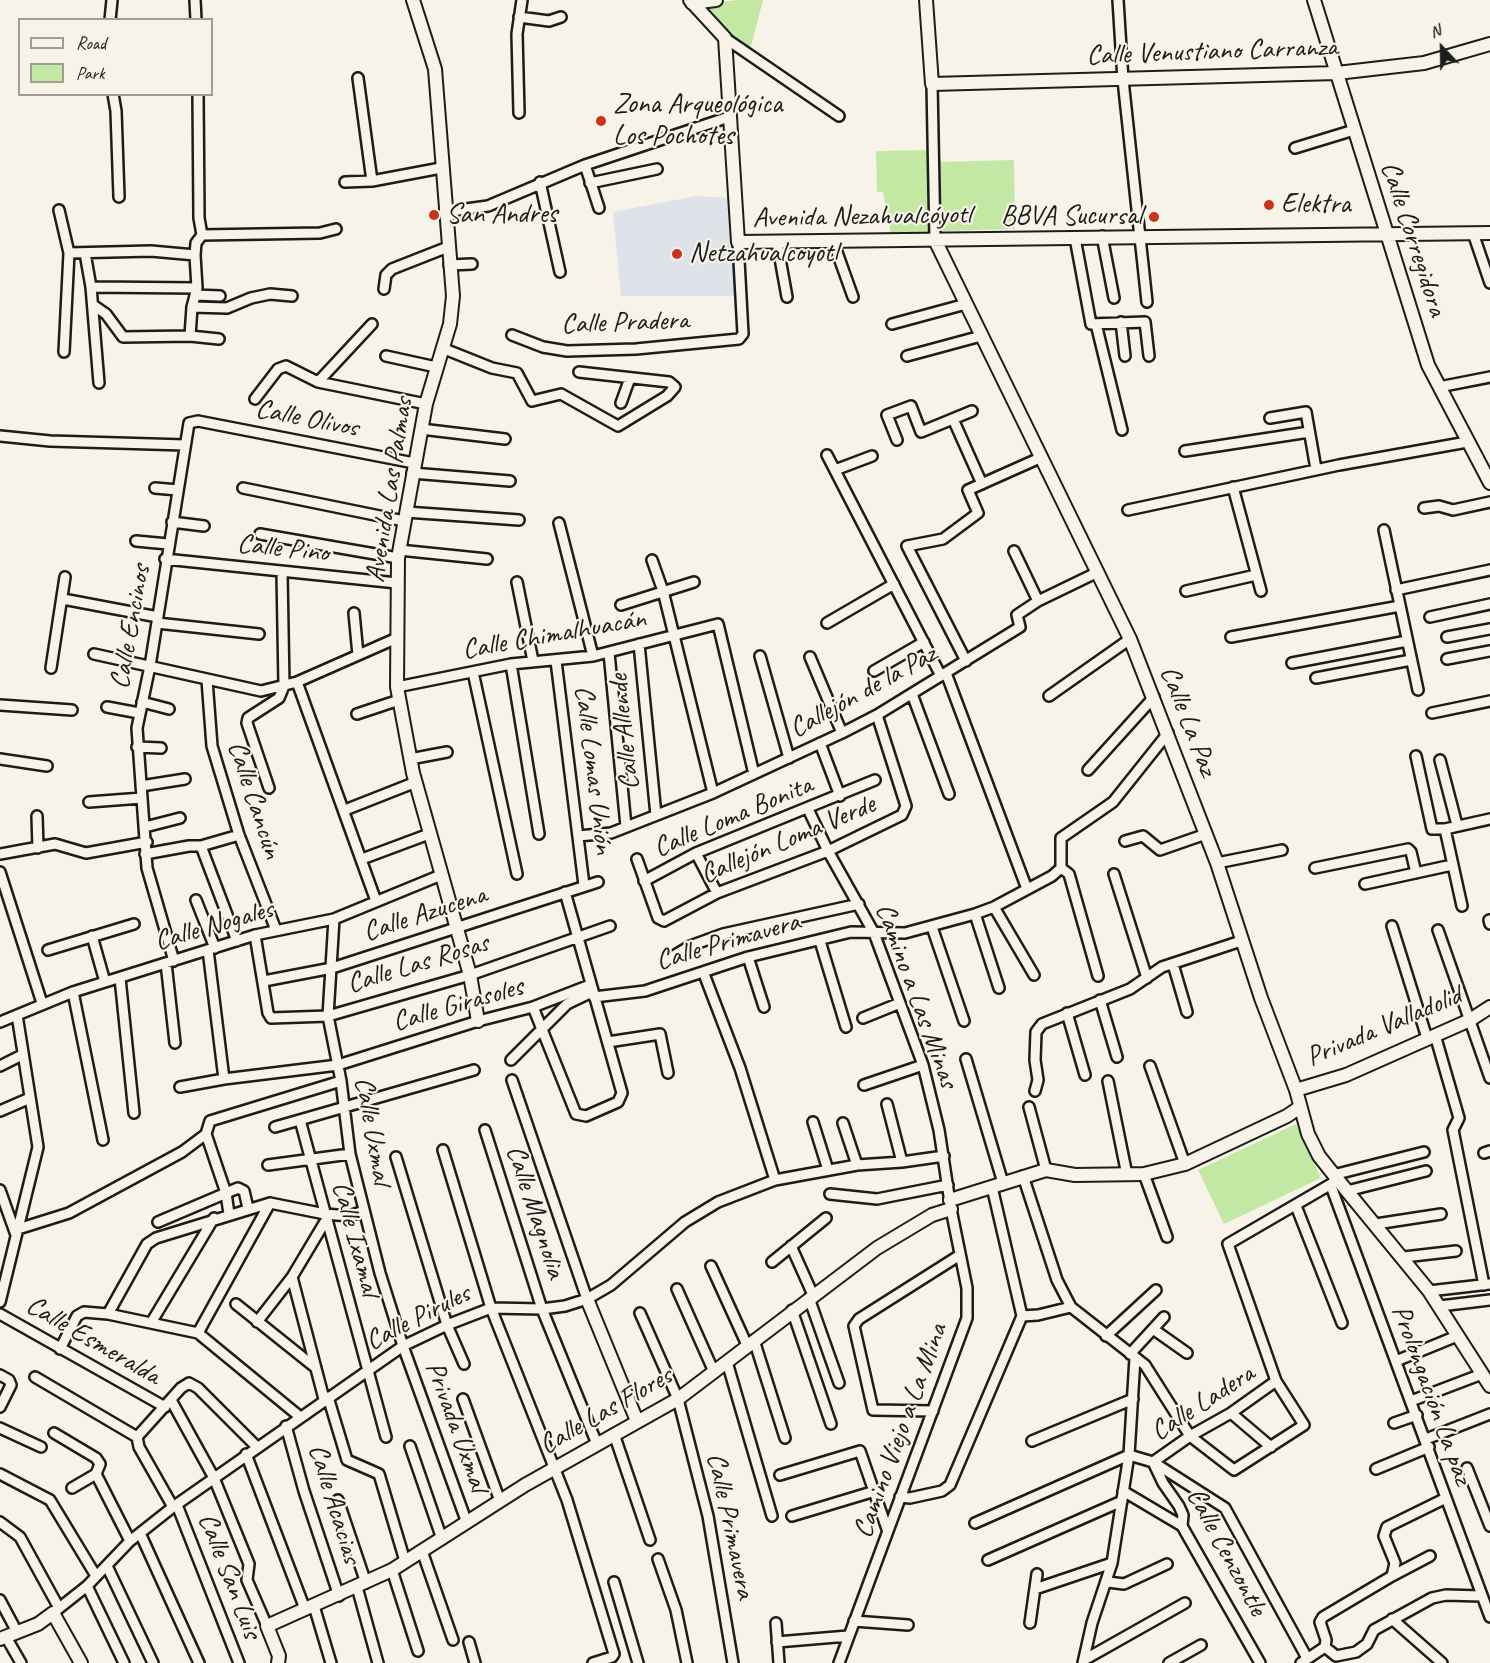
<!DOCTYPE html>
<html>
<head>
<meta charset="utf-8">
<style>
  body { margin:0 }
  #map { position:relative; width:1490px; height:1663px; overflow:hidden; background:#f7f3e8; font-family:Caveat,sans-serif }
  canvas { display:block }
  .legend { position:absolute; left:18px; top:18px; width:195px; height:78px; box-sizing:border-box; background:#f7f3e8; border:2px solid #9f9d96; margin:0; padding:8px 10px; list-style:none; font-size:18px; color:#1c1c1c }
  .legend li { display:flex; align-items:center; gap:12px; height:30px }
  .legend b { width:30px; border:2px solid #9f9d96 }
  .north { position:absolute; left:1412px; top:18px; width:60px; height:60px; -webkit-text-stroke:4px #f7f3e8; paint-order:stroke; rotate:338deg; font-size:16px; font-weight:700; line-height:24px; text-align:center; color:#1c1c1c }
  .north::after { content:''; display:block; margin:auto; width:21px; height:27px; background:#1c1c1c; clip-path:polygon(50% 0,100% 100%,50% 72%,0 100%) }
</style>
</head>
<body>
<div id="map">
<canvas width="1490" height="1663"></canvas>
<ul class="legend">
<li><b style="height:8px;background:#f7f3e8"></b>Road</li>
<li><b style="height:16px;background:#c3e8a3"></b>Park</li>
</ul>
<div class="north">N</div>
</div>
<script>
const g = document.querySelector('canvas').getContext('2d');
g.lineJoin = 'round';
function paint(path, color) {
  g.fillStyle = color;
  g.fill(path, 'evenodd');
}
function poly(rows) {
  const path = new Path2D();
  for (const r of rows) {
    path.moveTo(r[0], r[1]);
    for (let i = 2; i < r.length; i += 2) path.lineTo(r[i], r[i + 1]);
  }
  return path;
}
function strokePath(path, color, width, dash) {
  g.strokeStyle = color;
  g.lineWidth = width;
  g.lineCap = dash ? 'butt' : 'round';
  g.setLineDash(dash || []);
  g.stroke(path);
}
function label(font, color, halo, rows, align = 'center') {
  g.font = font + ' Caveat,sans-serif';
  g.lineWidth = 4.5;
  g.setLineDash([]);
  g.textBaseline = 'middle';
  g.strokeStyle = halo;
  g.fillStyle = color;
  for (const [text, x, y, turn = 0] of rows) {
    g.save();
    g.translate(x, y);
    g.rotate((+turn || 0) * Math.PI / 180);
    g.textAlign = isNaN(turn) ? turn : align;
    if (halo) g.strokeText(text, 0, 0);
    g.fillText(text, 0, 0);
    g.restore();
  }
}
const built = poly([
  [696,196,733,198,740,296,621,296,613,212]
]);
const green = poly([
  [738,0,763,0,750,50,709,18,700,4],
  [931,150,933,234,891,235,883,192,877,192,876,151],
  [1014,160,1015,229,940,231,938,162],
  [1296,1124,1321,1178,1224,1224,1198,1170]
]);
const minor = poly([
  [195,0,196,20],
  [1118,0,1123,80,1147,302],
  [519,17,549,21,561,17],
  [110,20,112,0],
  [725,38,839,116],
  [358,78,372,181],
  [932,84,935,240],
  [113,94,116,111,119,197],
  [198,94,199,218,202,235],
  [519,113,517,34,522,0],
  [1295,148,1354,130],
  [585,165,599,208],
  [345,182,372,181,441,168],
  [540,182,560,272],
  [590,183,657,169],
  [59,210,69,253],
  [444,212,488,206,585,165,729,117],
  [1473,233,1490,283],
  [1102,236,1114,298],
  [1075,238,1091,324,1145,322,1149,356],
  [833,241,853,297],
  [777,242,787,297],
  [85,253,91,287,99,383],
  [449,265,472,264],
  [91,287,197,288],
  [384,289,386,275,392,269,448,247],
  [195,295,220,296],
  [93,305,106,314,123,337,190,336,219,339],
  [192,307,227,308,251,298,270,294,292,296],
  [1121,322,1125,356],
  [892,324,966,304],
  [1096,324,1122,430],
  [512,335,543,347,567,351,636,349,739,339,743,334,738,242],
  [190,336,192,307,197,288,195,255],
  [442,348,492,368,517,373,532,401,561,394,618,426,667,396,675,387,669,382,579,372],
  [64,352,69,253,151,251,195,255,196,243,202,235,320,233,336,229],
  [386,356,436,367],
  [907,356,981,336],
  [318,382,372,324],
  [1439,387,1490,377],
  [255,399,278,369,286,366,318,382,426,404],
  [621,403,630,378],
  [1270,418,1306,412,1316,469],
  [953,419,982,484],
  [421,429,505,439],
  [0,436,50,441,185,445],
  [897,440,887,415,911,406,921,432,972,411],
  [1185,451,1309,432],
  [827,455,941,676],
  [835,470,872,456],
  [412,473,510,481],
  [1233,487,1261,591],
  [155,488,178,490],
  [243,488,404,521],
  [1424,508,1439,506,1453,510,1490,502],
  [1128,510,1339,465,1467,442],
  [406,512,519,520],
  [172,522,204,526],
  [559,523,593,656],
  [1384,530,1418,690],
  [260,534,398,558],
  [136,541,168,544],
  [399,550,487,559],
  [1014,551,1038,601],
  [165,559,397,583],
  [652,560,663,591,713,793],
  [517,582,533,661],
  [1396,590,1490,570],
  [1186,591,1256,575],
  [63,599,158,617],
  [621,605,694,582],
  [354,613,358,655],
  [1430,617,1490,604],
  [157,623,259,634],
  [827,623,894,584],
  [1231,637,1400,606],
  [1447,637,1490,629],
  [639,644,656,815],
  [609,653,626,826],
  [94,654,261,691,297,682,397,638],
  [760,656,789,758],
  [810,657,842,733],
  [1447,659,1490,651],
  [556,661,584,885],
  [966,661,907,546,943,539,978,513,968,490,1042,457],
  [1292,663,1407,641],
  [511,664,539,834],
  [51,668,65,577],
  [874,671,924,642],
  [473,672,517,874],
  [946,673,1027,889],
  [1316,678,1411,660],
  [207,680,212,746,239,835,276,930],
  [297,682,376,901],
  [397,687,511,664,593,656,718,624,754,774],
  [912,694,949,794],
  [1049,696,1130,639],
  [142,702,169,709],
  [0,705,72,710],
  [107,707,139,713],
  [1432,713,1490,701],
  [357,714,399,700],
  [820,743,840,796],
  [137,747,161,748],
  [1416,756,1432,829,1445,829,1490,819],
  [0,759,47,766],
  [410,759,447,752],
  [1440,760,1457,825],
  [1088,770,1154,697],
  [141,786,185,779],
  [269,788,247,723,248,718,279,698,284,686,282,573],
  [89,802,142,798],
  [808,809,828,851,874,933,923,1065,939,1130,951,1209,967,1288,967,1318,839,1663],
  [345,810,416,782],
  [37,816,38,848],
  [145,827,180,818],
  [1445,829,1462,906],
  [578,836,611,833,713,793,842,733,877,715,1020,627,1017,615,1038,601,1098,572],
  [1125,841,1143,836,1160,850,1206,834],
  [201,846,237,941],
  [696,853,717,893],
  [0,854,55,844,86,853,147,842],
  [145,854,189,846,201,846,239,835],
  [362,859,429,834],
  [637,859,658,918,664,921,717,893,828,851,902,815,906,806,877,715],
  [1217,863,1282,850],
  [1061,868,1069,874,1098,976],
  [1315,868,1408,849,1411,852,1416,873],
  [0,872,42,1003],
  [1114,874,1147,978],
  [644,881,696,853,875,780],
  [1365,884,1452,865],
  [196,900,215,948],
  [994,907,1034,975],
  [975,914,999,988],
  [334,919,328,1016,341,1081,350,1154,380,1273,403,1346,467,1523],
  [1489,920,1490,924],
  [1392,926,1427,1038],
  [932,927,964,1021],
  [1438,930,1490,1078],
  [255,935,268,1013,271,1018,328,1016,470,975,610,926],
  [92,936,105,982],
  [820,941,846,1027],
  [48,950,134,924],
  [208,950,224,1079],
  [748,957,764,1007],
  [174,961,147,868,137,728,150,666,189,423,198,421,414,463],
  [665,961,690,946,723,934,859,904],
  [166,963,175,1043],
  [1173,964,1187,1012],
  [704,974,740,1068,775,1180],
  [120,978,134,1113],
  [264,981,332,968,598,882],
  [73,992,103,1140],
  [594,997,645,991,748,957,851,932,905,933,975,914,994,907,1052,876,1061,868,1061,838,1113,802,1168,733],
  [1100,1000,1117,1057],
  [533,1007,576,1114,586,1116,618,1102,622,1093,565,892],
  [1067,1013,1085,1075],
  [863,1018,900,1003],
  [0,1022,73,992,255,935,334,919,441,875],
  [1435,1035,1459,1118,1453,1130,1484,1285],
  [608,1042,660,1034,668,1073],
  [966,1059,1003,1183],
  [511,1060,567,1004,592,992],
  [0,1066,22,1055],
  [1150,1066,1185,1164],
  [512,1080,587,1299],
  [1108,1081,1127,1175],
  [864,1085,923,1065],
  [180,1087,224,1079,338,1065,478,1021,533,1007,590,985],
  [1035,1091,1038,1080,1035,1060,1036,1032,1042,1024,1130,989,1162,967,1241,941],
  [887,1104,902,1162],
  [1029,1107,1046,1170],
  [0,1111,30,1098],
  [300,1120,386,1437],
  [813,1122,828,1170],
  [843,1123,857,1165],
  [275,1127,474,1070],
  [485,1130,542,1309,597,1444],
  [443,1150,491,1308,567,1500,614,1654,612,1657,593,1663],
  [1484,1153,1490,1151],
  [396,1157,447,1325,464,1364],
  [268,1165,350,1154],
  [1144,1174,1167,1237],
  [1333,1175,1424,1152],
  [1023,1176,1057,1280,1071,1307,1145,1365,1190,1436,1234,1470,1304,1425,1276,1381,1228,1244,1338,1180],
  [1331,1186,1490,1617],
  [992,1187,1022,1316],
  [0,1190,16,1235],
  [1347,1191,1426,1171],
  [830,1194,877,1199,948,1185],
  [1296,1206,1342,1323],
  [229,1214,226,1193,206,1134,210,1121,341,1081],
  [158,1222,238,1188,244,1191,248,1208],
  [1376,1224,1441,1214],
  [18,1229,69,1213,182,1152,206,1134],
  [791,1246,813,1295],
  [1404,1257,1456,1251],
  [772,1262,826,1218],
  [711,1266,747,1345],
  [292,1277,324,1399],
  [677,1289,714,1372],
  [1429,1291,1490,1284],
  [809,1298,839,1383],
  [0,1302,38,1147,17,1015],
  [236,1304,316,1368],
  [1440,1306,1490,1300],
  [792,1310,831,1424],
  [640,1313,678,1399,708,1516,733,1663],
  [0,1314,165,1407],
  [108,1314,147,1244,156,1238,270,1203,325,1214,349,1216,364,1211],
  [1022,1316,1038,1315,1071,1307],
  [257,1322,292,1277,326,1220],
  [151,1323,214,1218],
  [1153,1329,1187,1353],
  [198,1333,270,1203],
  [1106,1336,1156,1290],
  [754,1340,785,1438],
  [60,1349,77,1316,84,1312,108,1314,198,1333,299,1416],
  [1130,1354,1164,1317],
  [1396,1361,1457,1336],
  [727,1362,772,1516],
  [0,1375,9,1380,11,1385,0,1407],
  [35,1377,137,1437],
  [328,1397,347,1460,379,1474,405,1561],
  [463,1399,500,1501],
  [171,1400,214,1478,249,1564,247,1580,267,1626],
  [1411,1401,1482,1374],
  [933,1411,873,1410,854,1326,859,1319,960,1255],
  [1231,1413,1271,1447],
  [1394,1423,1417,1415],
  [286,1426,304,1491,339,1596],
  [0,1428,41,1447],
  [54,1433,96,1458,100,1464,96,1474,72,1488],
  [614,1434,650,1540],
  [137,1437,181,1388,189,1383,198,1388,257,1447],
  [137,1437,139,1447,173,1507],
  [1426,1439,1490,1414],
  [1032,1441,1133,1399],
  [410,1446,442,1539],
  [246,1454,305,1609],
  [1129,1455,1153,1462,1225,1508,1307,1658],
  [1467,1468,1490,1526],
  [1376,1469,1429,1447],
  [0,1474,50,1500,96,1576],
  [96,1474,130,1541],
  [780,1475,860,1451,887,1529],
  [1123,1491,1182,1526],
  [900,1497,910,1498,942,1491,950,1485,1022,1316],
  [338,1500,366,1583],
  [177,1505,239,1663],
  [792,1516,875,1491],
  [0,1522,20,1537,59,1608],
  [975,1523,1129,1455],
  [140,1533,199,1663],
  [422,1551,453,1640],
  [658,1559,676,1610,687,1663],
  [988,1560,1122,1501],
  [107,1566,153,1663],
  [392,1570,418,1651],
  [1392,1576,1430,1556],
  [614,1582,638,1663],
  [1108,1582,1124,1584,1167,1564],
  [87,1586,124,1663],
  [357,1587,378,1663],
  [1035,1589,1112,1563],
  [0,1600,17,1632],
  [314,1606,331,1663],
  [53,1613,87,1586,130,1541,173,1507,403,1346,447,1325,491,1308,542,1309,565,1306,587,1299,611,1285,685,1222,718,1202,775,1180,857,1165,902,1162,944,1156],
  [1392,1619,1442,1663],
  [854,1621,908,1625],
  [776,1623,779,1663],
  [1030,1623,1037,1574],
  [6,1637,21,1663],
  [469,1642,475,1663],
  [777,1642,848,1636],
  [1325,1647,1336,1656,1356,1652,1367,1644,1374,1630,1432,1598,1446,1595,1481,1596],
  [1084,1660,1185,1603],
  [1083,1663,1092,1623,1112,1563,1129,1455,1135,1358],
  [1169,1663,1201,1645],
  [1260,1663,1182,1526,1183,1515,1179,1506,1163,1483,1153,1462,1190,1436,1231,1413,1276,1381],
  [1301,1663,1325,1647,1326,1640,1320,1622,1323,1617,1392,1576,1395,1563,1384,1536,1387,1527,1444,1499]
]);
const major = poly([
  [413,0,435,69,453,296,450,324,426,404,398,558,397,687,413,773,470,975,478,1021],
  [690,0,725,38,738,242,1490,233],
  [926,0,932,84,1337,73,1424,63,1490,44],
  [1314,0,1428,365,1490,483],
  [692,3,716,0],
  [935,240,1130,639,1217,863,1261,998,1296,1090,1308,1134,1319,1156,1338,1180,1429,1291,1490,1386],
  [1296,1090,1346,1075,1470,1020,1490,1007],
  [950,1200,1046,1170,1075,1175,1144,1174,1185,1164,1287,1116,1300,1107],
  [587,1299,637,1421],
  [0,1639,38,1624,53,1613,81,1663],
  [278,1663,279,1656,267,1626,392,1570,525,1485,678,1399,877,1248,932,1215,951,1209]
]);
const markers = [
  [601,121,6,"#c8321e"],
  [1269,205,6,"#c8321e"],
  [434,215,6,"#c8321e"],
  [1154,217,6,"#c8321e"],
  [677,254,6,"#c8321e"]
];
const streetNames = [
  ["Calle Venustiano Carranza",1212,52,-2],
  ["Avenida Nezahualcóyotl",862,217,-1],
  ["Calle Corregidora",1413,239,72],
  ["Calle Pradera",625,323,-2],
  ["Calle Olivos",307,419,11],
  ["Avenida Las Palmas",390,490,-81],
  ["Calle Pino",283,549,6],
  ["Calle Encinos",131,627,-80],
  ["Calle Chimalhuacán",554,635,-10],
  ["Callejón de la Paz",863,692,-29],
  ["Calle La Paz",1188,721,69],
  ["Calle Allende",625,732,-96],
  ["Calle Lomas Unión",593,770,83],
  ["Calle Cancún",254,800,72],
  ["Calle Loma Bonita",733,817,-23],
  ["Callejón Loma Verde",788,840,-23],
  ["Calle Azucena",425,914,-18],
  ["Calle Nogales",214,926,-16],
  ["Calle Primavera",728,942,-16],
  ["Calle Las Rosas",418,964,-17],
  ["Camino a Las Minas",916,996,70],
  ["Calle Girasoles",458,1005,-16],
  ["Privada Valladolid",1384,1027,-23],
  ["Calle Uxmal",372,1131,80],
  ["Calle Magnolia",535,1212,72],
  ["Calle Ixamal",355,1239,75],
  ["Calle Pirules",418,1318,-27],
  ["Calle Esmeralda",93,1341,30],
  ["Prolongación La paz",1431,1395,70],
  ["Calle Ladera",1203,1403,-33],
  ["Calle Las Flores",606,1411,-30],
  ["Privada Uxmal",456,1427,70],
  ["Camino Viejo a La Mina",901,1431,-70],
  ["Calle Acacias",334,1504,73],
  ["Calle Primavera",730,1526,78],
  ["Calle Cenzontle",1226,1552,62],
  ["Calle San Luis",229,1576,69]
];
const poiNames = [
  ["Zona Arqueológica",613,105],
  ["Los Pochotes",613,137],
  ["Elektra",1281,205],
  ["San Andres",446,215],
  ["BBVA Sucursal",1142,217,"right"],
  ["Netzahualcoyotl",689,254]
];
paint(built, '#e0e2e9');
paint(green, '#c3e8a3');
strokePath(minor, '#1c1c1c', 14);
strokePath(major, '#1c1c1c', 16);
strokePath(minor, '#f7f3e8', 9);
strokePath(major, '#f7f3e8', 12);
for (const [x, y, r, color] of markers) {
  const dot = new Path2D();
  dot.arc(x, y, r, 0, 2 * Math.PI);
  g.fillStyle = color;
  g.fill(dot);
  strokePath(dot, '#f7f3e8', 2);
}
label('28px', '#1c1c1c', '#f7f3e8', streetNames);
label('28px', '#1c1c1c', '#f7f3e8', poiNames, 'left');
</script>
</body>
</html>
